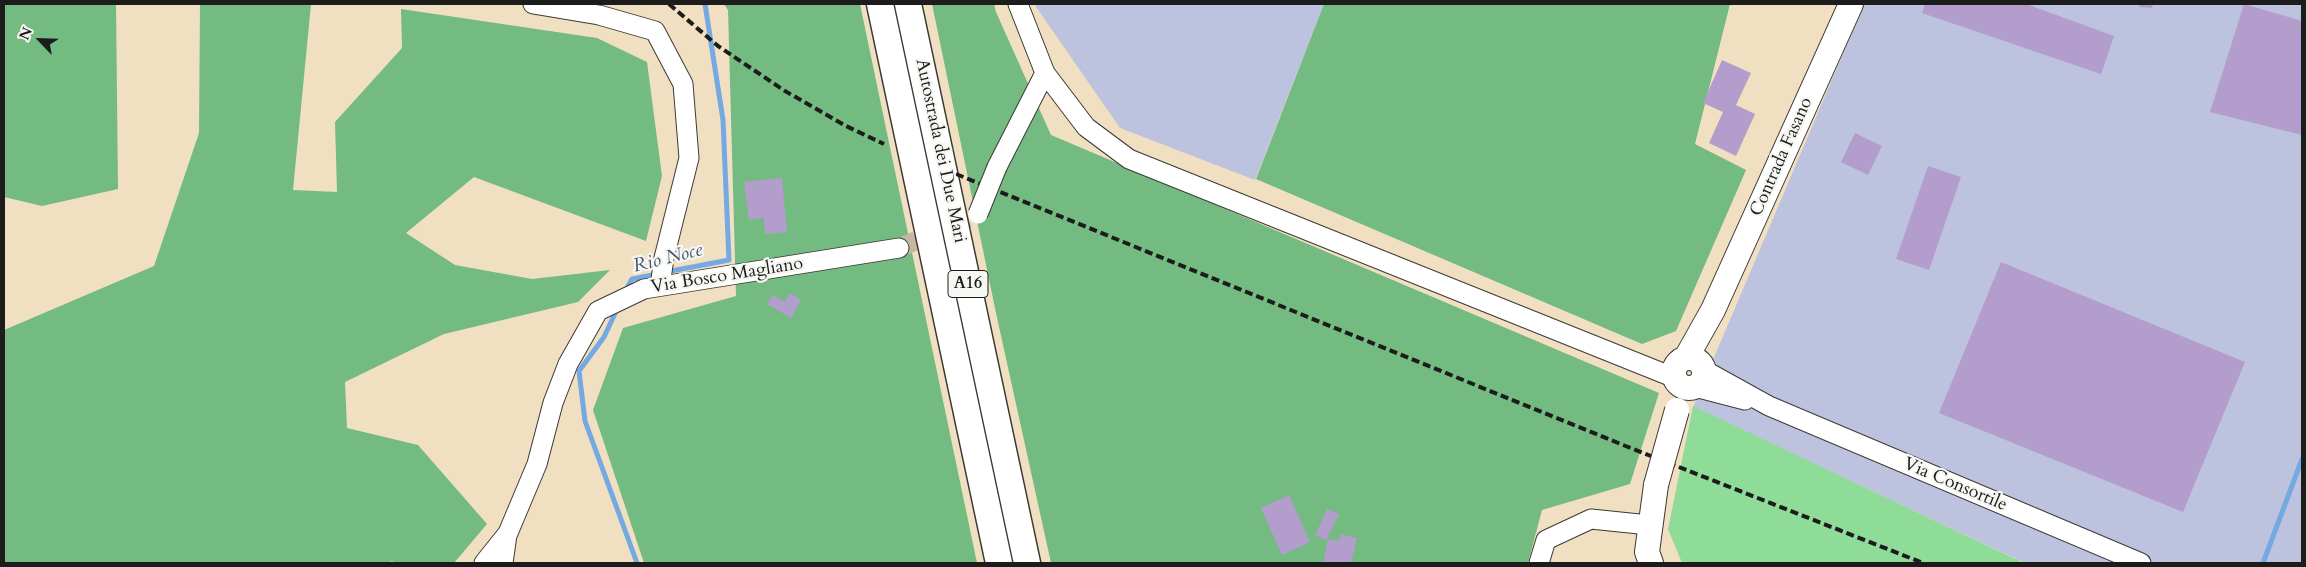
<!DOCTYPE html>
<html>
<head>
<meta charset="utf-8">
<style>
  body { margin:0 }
  #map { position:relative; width:2306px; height:567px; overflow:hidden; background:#f1dfc1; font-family:Cardo,serif }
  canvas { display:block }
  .frame { position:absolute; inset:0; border:5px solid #1c1c1c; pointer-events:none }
  .north { position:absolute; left:15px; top:15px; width:50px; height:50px; -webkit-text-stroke:4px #f6f6f2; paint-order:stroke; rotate:294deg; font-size:14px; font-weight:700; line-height:20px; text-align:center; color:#1c1c1c }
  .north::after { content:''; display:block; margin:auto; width:18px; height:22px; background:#1c1c1c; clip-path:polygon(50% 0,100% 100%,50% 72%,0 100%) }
</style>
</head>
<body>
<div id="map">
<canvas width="2306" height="567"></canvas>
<div class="frame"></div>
<div class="north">N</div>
</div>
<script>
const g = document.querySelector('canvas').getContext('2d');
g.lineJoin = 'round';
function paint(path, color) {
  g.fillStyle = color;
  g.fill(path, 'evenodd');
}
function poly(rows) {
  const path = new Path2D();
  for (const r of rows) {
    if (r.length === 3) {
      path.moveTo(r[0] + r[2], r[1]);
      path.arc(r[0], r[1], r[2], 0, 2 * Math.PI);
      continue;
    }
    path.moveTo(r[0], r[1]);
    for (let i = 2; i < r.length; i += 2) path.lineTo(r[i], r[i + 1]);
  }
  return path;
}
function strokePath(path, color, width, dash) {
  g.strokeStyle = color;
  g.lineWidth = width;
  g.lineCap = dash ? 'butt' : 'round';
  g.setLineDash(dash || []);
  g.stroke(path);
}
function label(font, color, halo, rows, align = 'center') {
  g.font = font + ' Cardo,serif';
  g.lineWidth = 4.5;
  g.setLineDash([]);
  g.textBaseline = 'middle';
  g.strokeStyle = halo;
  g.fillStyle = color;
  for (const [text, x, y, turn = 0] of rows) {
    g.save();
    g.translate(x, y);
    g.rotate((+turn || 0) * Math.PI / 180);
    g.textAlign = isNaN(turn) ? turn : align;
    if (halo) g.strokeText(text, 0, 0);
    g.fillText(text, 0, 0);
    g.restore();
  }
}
const industrial = poly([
  [1034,4,1324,4,1255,180,1120,128],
  [1864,4,2302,4,2302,563,2025,563,1693,407]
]);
const green = poly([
  [1693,406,2024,563,1682,563,1668,529]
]);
const forest = poly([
  [4,4,116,4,118,189,42,206,4,197],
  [200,4,311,4,293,190,337,192,335,122,402,48,401,9,597,38,647,62,662,176,646,241,474,177,406,233,455,265,532,279,610,270,578,302,444,334,345,382,347,428,418,445,487,524,454,563,394,563,392,561,388,563,4,563,4,330,154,266,199,133],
  [724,4,860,4,977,563,644,563,593,410,623,328,736,296,728,10],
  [932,4,994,4,996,12,1051,135,1659,393,1630,484,1542,510,1528,563,1051,563,996,313],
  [1324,4,1730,4,1695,144,1746,170,1676,331,1642,344,1256,179]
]);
const stream = poly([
  [666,272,729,260,723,120,705,4],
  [626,290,632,279,658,274],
  [618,307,604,337,579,371,585,421,637,563],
  [2263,563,2302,459]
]);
const building = poly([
  [1925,4,2026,4,2114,36,2101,74,1922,13],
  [2140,4,2153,4,2152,8,2139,7],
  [2244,4,2302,21,2302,135,2210,112],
  [1722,60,1751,73,1736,105,1755,114,1736,156,1709,143,1723,112,1703,103],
  [1855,133,1882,146,1868,175,1841,162],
  [1928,166,1961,177,1929,270,1896,259],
  [782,178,787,232,765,234,764,218,749,220,744,182],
  [2001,262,2245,362,2183,512,1939,413],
  [790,293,801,300,791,318,767,304,773,295,785,302],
  [1289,495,1310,542,1282,555,1261,508],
  [1327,509,1339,514,1326,540,1315,535],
  [1341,534,1357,538,1351,563,1323,563,1328,539,1339,541]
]);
const minorTunnel = poly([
  [899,248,978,214]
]);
const minor = poly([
  [533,4,599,15,655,31,683,84,689,158,664,258,660,286],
  [1018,4,1045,73,1086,127,1129,159,1675,378],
  [997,167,1045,73],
  [1704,370,1769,406,2141,563],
  [1695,387,1745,400],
  [484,563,508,533,537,464,553,403,568,364,598,311,644,289,899,248],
  [503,563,507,535],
  [1539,563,1546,540,1591,519,1649,525]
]);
const major = poly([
  [1689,373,15],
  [1686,358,1713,310,1851,4],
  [1651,563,1647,552,1656,485]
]);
const highway = poly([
  [880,4,999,563],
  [908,4,1027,563]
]);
const rail = poly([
  [669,4,718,46,785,91,846,126,884,144],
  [956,174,1628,447,1923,563]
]);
const minorBridge = poly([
  [978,214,997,167]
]);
const majorBridge = poly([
  [1656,485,1677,410]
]);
const shields = [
  [968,284,40]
];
const shieldNames = [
  ["A16",968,284]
];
const streetNames = [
  ["Autostrada dei Due Mari",940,151,78],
  ["Contrada Fasano",1782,157,-66],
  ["Via Bosco Magliano",727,276,-9],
  ["Via Consortile",1955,485,23]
];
const waterNames = [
  ["Rio Noce",668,259,-14]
];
paint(industrial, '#bdc3de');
paint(green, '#8fdb98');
paint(forest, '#73bb80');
strokePath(stream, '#74a9e1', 5);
paint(building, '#b39dcc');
strokePath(minorTunnel, '#c6b8a0', 19, [19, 9]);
strokePath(minor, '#3c3935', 21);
strokePath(major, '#3c3935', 26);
strokePath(highway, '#3c3935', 29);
strokePath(minor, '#fff', 19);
strokePath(major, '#fff', 24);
strokePath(highway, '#fff', 26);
strokePath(rail, '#1c1c1c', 4, [8, 4]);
strokePath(minorBridge, '#3c3935', 21, []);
strokePath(majorBridge, '#3c3935', 26, []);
strokePath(minorBridge, '#fff', 19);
strokePath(majorBridge, '#fff', 24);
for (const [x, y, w] of shields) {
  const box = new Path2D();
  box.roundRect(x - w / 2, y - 13.5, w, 27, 4);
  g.fillStyle = '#f6f6f2';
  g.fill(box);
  strokePath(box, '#1c1c1c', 1);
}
label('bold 16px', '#1c1c1c', null, shieldNames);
label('18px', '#1c1c1c', '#f6f6f2', streetNames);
label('italic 19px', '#3f546b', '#f6f6f2', waterNames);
</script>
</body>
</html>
